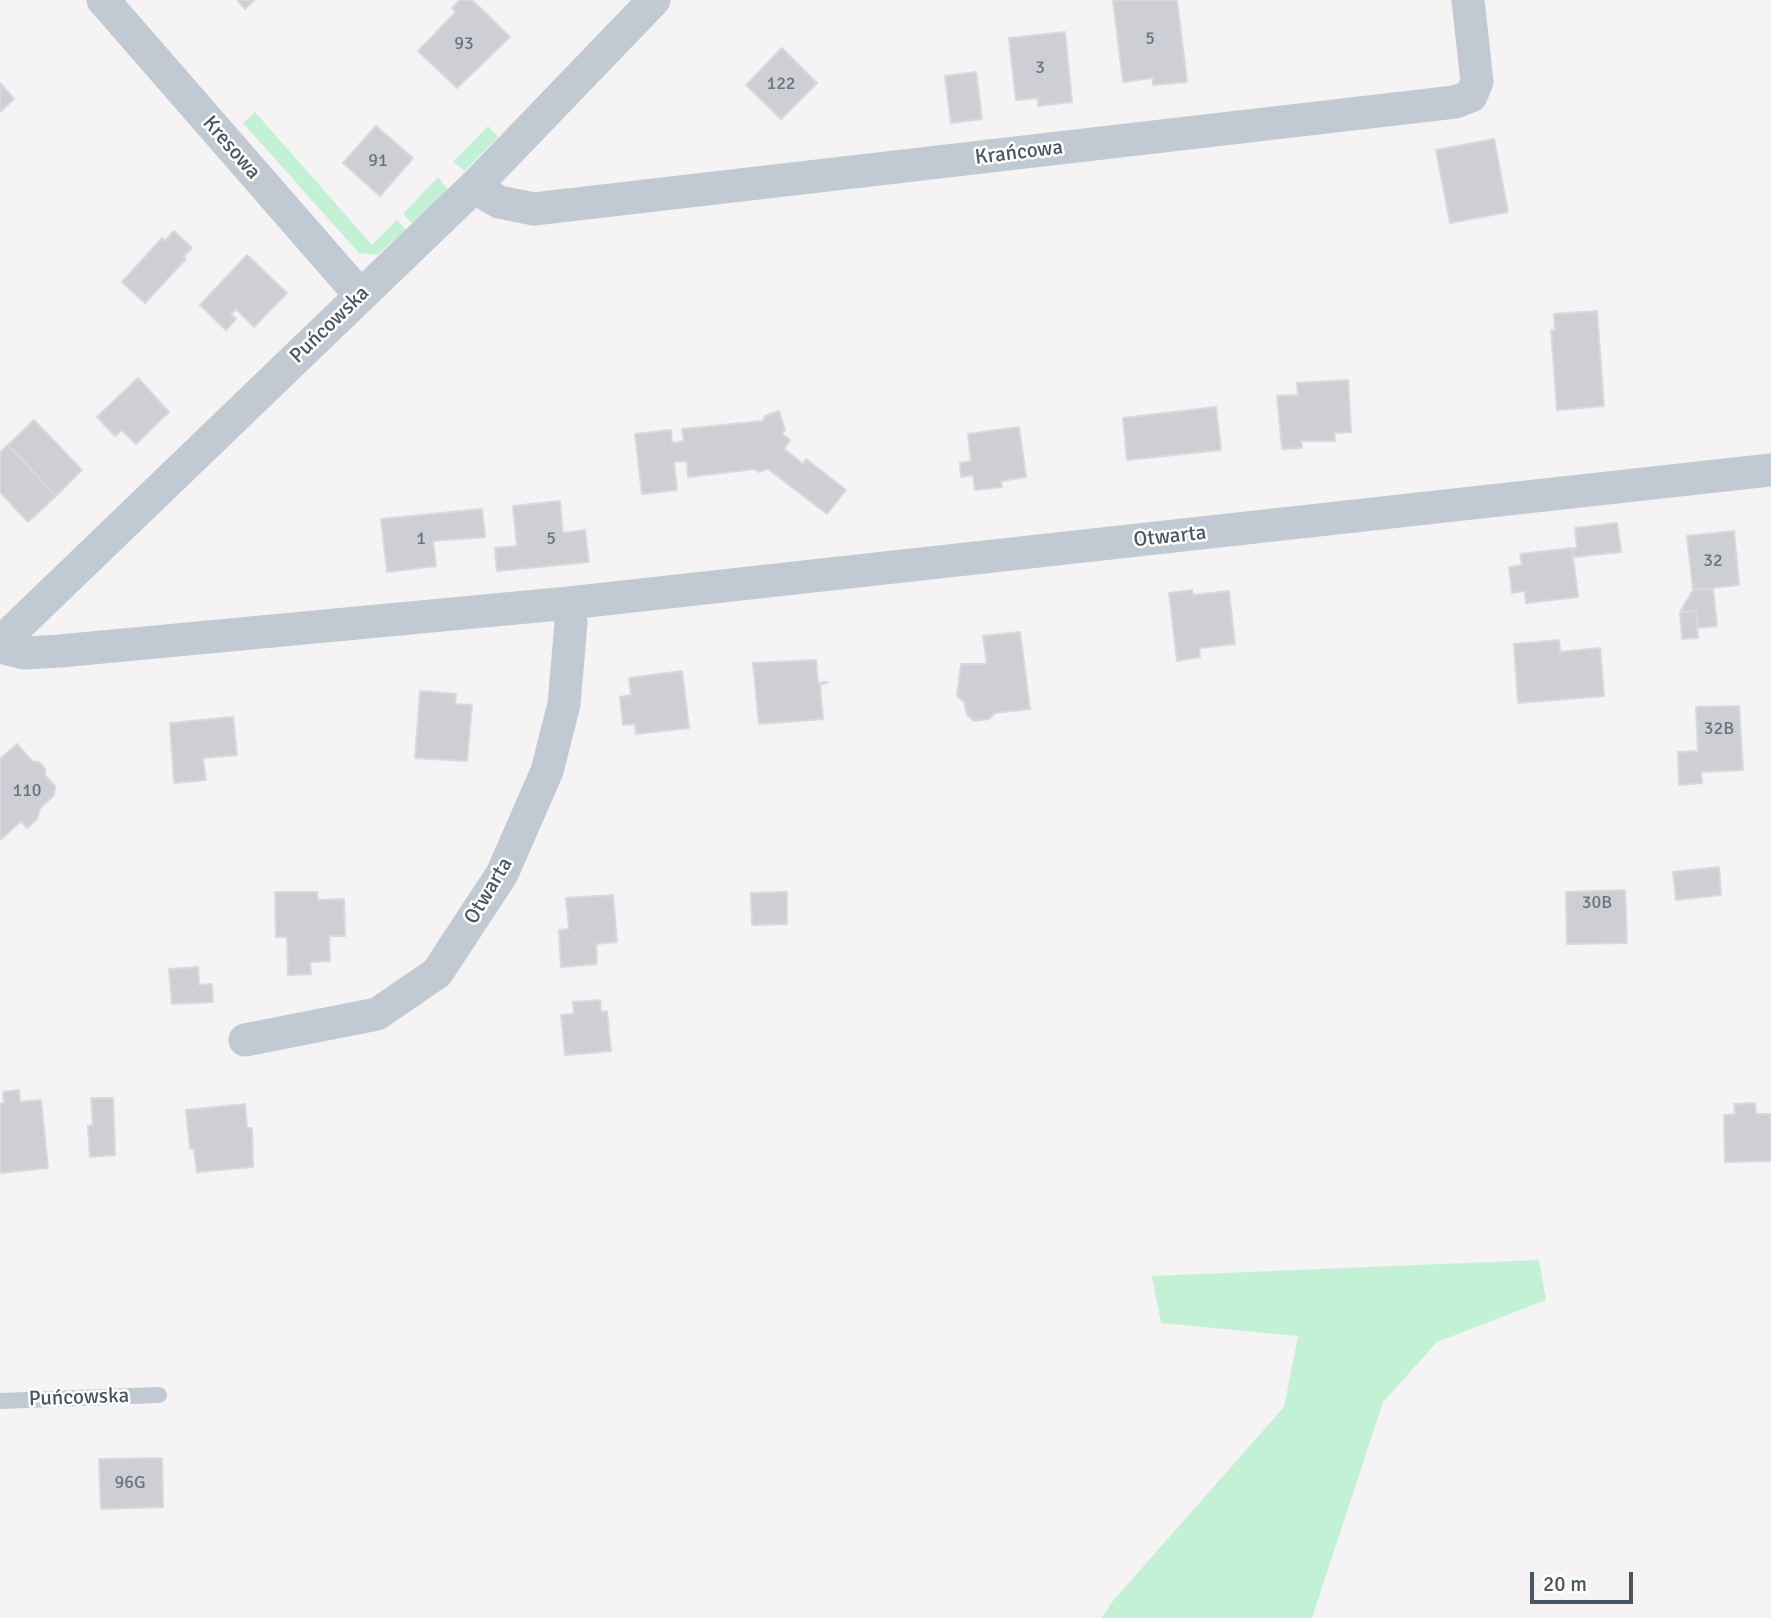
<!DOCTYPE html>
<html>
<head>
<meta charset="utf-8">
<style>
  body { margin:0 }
  #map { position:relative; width:1771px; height:1618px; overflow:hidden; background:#f5f3f3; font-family:Signika,sans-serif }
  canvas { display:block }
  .scale { position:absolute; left:1530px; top:1572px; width:103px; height:32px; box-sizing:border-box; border:4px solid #4a5661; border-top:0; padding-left:9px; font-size:21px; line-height:24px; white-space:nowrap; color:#4a5661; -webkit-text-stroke:5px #fff; paint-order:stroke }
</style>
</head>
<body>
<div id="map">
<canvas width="1771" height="1618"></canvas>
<div class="scale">20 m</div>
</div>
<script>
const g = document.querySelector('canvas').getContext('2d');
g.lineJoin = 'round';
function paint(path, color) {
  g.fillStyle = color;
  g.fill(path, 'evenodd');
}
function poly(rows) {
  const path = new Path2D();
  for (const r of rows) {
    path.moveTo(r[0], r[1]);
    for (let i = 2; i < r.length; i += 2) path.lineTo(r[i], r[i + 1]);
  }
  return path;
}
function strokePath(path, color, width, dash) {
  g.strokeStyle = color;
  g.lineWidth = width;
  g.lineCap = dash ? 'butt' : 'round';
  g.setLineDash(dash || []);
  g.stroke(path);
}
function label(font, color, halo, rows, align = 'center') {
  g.font = font + ' Signika,sans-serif';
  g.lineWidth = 5;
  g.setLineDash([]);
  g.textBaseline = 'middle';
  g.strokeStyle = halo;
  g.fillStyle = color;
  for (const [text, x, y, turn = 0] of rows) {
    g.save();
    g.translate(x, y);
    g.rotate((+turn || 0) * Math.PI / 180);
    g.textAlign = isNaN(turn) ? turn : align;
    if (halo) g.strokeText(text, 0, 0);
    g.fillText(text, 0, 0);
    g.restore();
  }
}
const green = poly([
  [255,112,372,245,397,220,406,230,377,255,359,253,243,123],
  [488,126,498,137,465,171,453,162],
  [438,177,448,190,412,223,403,214],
  [1539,1260,1546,1300,1437,1342,1383,1402,1312,1618,1102,1618,1112,1602,1284,1407,1298,1336,1161,1323,1152,1276]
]);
const building = poly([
  [237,0,254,0,245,9,237,0],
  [460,0,472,0,510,37,457,88,418,51,456,12,452,8,460,0],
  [1113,0,1177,0,1187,82,1153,85,1153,78,1123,82,1113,0],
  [1065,32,1072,102,1038,106,1038,98,1016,100,1009,38,1065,32],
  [782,48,817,83,781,119,746,85,782,48],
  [976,72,982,119,951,123,945,76,976,72],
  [0,83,14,99,0,112,0,83],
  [376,126,413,158,380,196,343,163,376,126],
  [1494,139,1508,212,1450,223,1436,150,1494,139],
  [174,231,192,248,183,257,186,259,145,303,122,282,162,238,165,241,174,231],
  [247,255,287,293,254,327,236,309,231,314,236,319,226,330,200,305,247,255],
  [1597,311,1604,406,1557,410,1551,330,1555,330,1554,314,1597,311],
  [138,378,169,412,136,444,122,430,115,436,97,417,138,378],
  [1348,380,1351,432,1334,433,1335,441,1301,441,1302,448,1282,449,1277,396,1298,395,1297,383,1348,380],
  [1216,407,1221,450,1127,460,1123,418,1216,407],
  [779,411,785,430,782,434,790,440,784,449,803,464,806,459,846,490,827,514,768,469,759,472,755,469,688,477,687,461,674,462,677,490,642,494,635,434,671,430,672,443,684,441,682,429,763,421,765,416,779,411],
  [34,420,82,470,56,496,8,445,34,420],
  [1019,427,1026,477,1001,481,1002,487,975,490,973,475,961,477,960,463,971,461,968,434,1019,427],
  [8,445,56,496,28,522,0,492,0,452,8,445],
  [560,501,563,533,585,530,589,562,497,571,495,548,517,546,513,506,560,501],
  [482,509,485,537,433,541,436,566,387,572,381,519,482,509],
  [1617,523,1621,552,1573,557,1572,548,1577,548,1575,528,1617,523],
  [1734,531,1739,585,1693,590,1687,536,1734,531],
  [1572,548,1578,597,1526,603,1525,591,1512,593,1509,567,1522,565,1520,554,1572,548],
  [1713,589,1717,626,1698,628,1696,611,1680,612,1693,590,1713,589],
  [1192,590,1193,595,1229,591,1235,644,1199,648,1200,657,1177,661,1169,593,1192,590],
  [1696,611,1698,638,1682,639,1680,612,1696,611],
  [1020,632,1030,709,995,713,989,719,974,721,967,715,964,702,957,696,961,664,987,664,983,636,1020,632],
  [1559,640,1560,652,1600,648,1604,696,1518,703,1514,644,1559,640],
  [816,660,818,683,828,682,820,685,823,719,759,724,753,663,816,660],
  [682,671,689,728,636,734,635,724,623,725,620,697,631,695,629,678,682,671],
  [420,691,456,694,455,704,472,705,467,761,415,758,420,691],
  [1739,706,1743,770,1701,772,1702,783,1679,785,1678,752,1698,751,1696,707,1739,706],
  [233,717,237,755,203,758,206,780,174,783,170,723,233,717],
  [17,744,33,762,39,762,45,769,45,775,55,786,54,795,40,808,37,819,27,828,21,821,0,840,0,759,17,744],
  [1719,867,1721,895,1676,900,1673,872,1719,867],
  [1625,890,1627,943,1567,944,1566,892,1625,890],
  [275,892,317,892,318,900,344,899,345,936,329,936,330,961,310,962,311,974,288,975,287,937,276,937,275,892],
  [787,892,787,924,752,925,751,893,787,892],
  [613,895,617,942,596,944,597,964,561,967,559,930,569,929,566,898,613,895],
  [198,967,199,985,212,984,213,1002,172,1004,169,969,198,967],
  [600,1000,601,1012,607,1011,611,1051,565,1055,561,1015,574,1014,573,1002,600,1000],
  [19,1090,20,1102,41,1100,48,1168,0,1173,0,1104,4,1103,3,1092,19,1090],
  [91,1098,113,1098,115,1155,90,1157,88,1126,93,1125,91,1098],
  [1755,1103,1756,1114,1771,1114,1771,1161,1725,1162,1724,1115,1735,1114,1734,1104,1755,1103],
  [245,1104,247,1128,252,1128,253,1167,197,1172,194,1149,190,1149,186,1110,245,1104],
  [162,1458,163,1507,101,1509,99,1459,162,1458]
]);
const service = poly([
  [0,1401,159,1395]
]);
const minor = poly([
  [103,0,360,295],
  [477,184,487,195,499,202,534,209,1455,102,1471,96,1477,82,1468,0],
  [0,643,477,184,654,0],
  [0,647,24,653,60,651,569,603,1771,470],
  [245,1040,377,1014,437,973,502,874,547,771,564,704,571,623,569,603]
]);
const numberNames = [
  ["5",1150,39],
  ["93",464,44],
  ["3",1040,68],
  ["122",781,84],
  ["91",378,161],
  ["1",421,539],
  ["5",551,539],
  ["32",1713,561],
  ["32B",1719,729],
  ["110",27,791],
  ["30B",1597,903],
  ["96G",130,1483]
];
const streetNames = [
  ["Kresowa",231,148,49],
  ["Krańcowa",1019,153,-7],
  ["Puńcowska",330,325,-44],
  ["Otwarta",1170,537,-6],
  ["Otwarta",489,891,-59],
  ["Puńcowska",79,1398,-2]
];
paint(green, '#c3f1d5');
paint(building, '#cdcfd5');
strokePath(building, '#d7d9de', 2);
strokePath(service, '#c1cad2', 16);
strokePath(minor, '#c1cad2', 33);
label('18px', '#6b747e', null, numberNames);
label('21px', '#4a5661', '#fff', streetNames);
</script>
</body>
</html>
